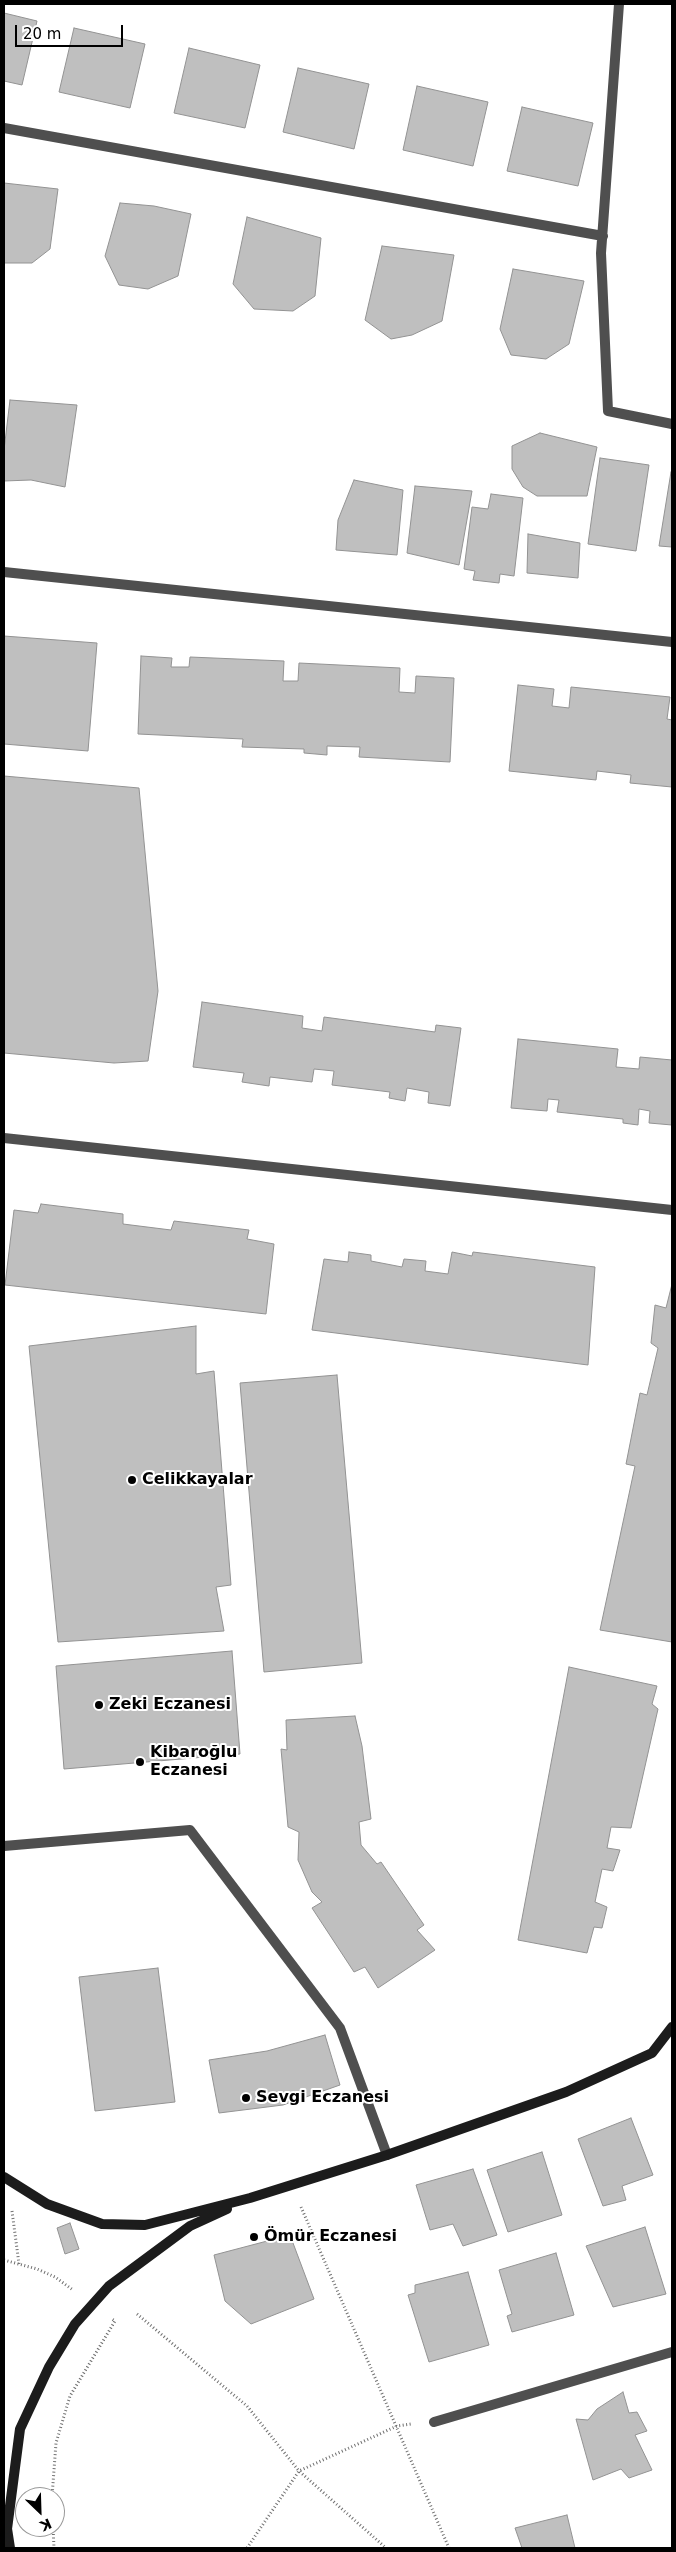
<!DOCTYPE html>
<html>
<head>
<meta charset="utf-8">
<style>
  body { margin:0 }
  #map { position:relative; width:676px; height:2552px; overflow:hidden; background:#fff; font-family:"DejaVu Sans",sans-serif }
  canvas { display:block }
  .frame { position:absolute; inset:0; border:5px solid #000; pointer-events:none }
  .north { position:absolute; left:15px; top:2487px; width:50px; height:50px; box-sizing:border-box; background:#fff; border:1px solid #999; border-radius:50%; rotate:156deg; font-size:14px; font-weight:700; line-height:20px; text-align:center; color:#000 }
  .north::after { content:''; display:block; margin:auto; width:18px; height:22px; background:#000; clip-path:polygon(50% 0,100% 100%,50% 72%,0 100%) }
  .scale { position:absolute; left:15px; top:25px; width:108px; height:22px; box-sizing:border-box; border:2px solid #000; border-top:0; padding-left:6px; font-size:15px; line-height:18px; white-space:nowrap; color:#000; -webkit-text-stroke:4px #fff; paint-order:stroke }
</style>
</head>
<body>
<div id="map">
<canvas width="676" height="2552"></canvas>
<div class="frame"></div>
<div class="north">K</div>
<div class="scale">20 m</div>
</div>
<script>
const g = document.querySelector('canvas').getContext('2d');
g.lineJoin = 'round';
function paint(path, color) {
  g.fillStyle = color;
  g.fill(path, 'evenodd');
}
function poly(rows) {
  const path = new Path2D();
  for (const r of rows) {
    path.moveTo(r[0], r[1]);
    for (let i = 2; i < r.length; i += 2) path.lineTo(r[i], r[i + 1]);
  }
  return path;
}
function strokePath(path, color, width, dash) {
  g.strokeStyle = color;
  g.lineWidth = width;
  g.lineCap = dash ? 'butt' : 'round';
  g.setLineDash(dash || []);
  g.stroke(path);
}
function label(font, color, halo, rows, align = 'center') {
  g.font = font + ' "DejaVu Sans",sans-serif';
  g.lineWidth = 4;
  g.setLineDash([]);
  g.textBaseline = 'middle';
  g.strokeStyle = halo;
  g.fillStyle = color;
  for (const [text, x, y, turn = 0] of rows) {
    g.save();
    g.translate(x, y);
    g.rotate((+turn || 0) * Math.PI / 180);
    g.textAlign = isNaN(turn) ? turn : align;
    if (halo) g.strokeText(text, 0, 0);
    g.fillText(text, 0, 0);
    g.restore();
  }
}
const building = poly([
  [4,13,37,21,22,85,4,81,4,13],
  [74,28,145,44,130,108,59,92,74,28],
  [189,48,260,65,245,128,174,113,189,48],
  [298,68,369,84,354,149,283,132,298,68],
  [417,86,488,102,473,166,403,150,417,86],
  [522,107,593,123,578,186,507,171,522,107],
  [4,183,58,189,50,249,32,263,4,263,4,183],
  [120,203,154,206,191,214,178,276,148,289,119,285,105,256,120,203],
  [247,217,321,238,315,296,293,311,254,309,233,284,247,217],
  [382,246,454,255,442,321,412,335,391,339,365,320,382,246],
  [513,269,584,281,569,344,546,359,511,355,500,329,513,269],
  [10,400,77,405,65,487,31,480,4,481,4,450,10,400],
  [540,433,597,447,587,496,537,496,523,487,512,469,512,446,540,433],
  [600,458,649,465,636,551,588,544,600,458],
  [671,472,672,472,672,547,659,546,671,472],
  [354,480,403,490,397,555,336,550,338,520,354,480],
  [415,486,472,491,459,565,407,553,415,486],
  [491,494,523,498,514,576,500,574,499,583,473,580,475,571,464,569,472,507,488,509,491,494],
  [528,534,580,543,578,578,527,573,528,534],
  [4,636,97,643,88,751,4,744,4,636],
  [141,656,172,658,171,667,189,667,190,657,284,661,283,681,298,681,299,663,400,668,399,692,415,693,416,676,454,678,450,762,359,757,360,747,327,746,327,755,304,753,304,749,242,747,243,739,138,734,141,656],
  [518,685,554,689,552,706,569,708,571,687,670,697,667,719,672,720,672,787,630,783,631,775,597,771,596,780,509,771,518,685],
  [4,776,139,788,158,991,148,1061,114,1063,4,1053,4,776],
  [202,1002,303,1016,302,1028,322,1031,324,1017,435,1032,436,1025,461,1028,450,1106,428,1103,429,1092,407,1088,405,1101,389,1098,390,1092,332,1085,334,1071,314,1069,312,1082,270,1077,269,1086,242,1082,244,1073,193,1067,202,1002],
  [518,1039,618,1049,616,1067,639,1069,640,1057,672,1060,672,1125,649,1123,650,1111,639,1109,638,1125,623,1123,623,1119,557,1112,559,1100,548,1099,547,1111,511,1108,518,1039],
  [41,1204,123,1214,123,1224,171,1230,174,1221,249,1230,247,1239,274,1244,266,1314,5,1285,14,1210,38,1213,41,1204],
  [349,1252,371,1255,371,1261,402,1267,404,1259,426,1261,425,1271,448,1274,452,1252,472,1256,473,1252,595,1267,588,1365,312,1330,324,1259,348,1262,349,1252],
  [672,1284,672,1642,600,1630,635,1466,626,1464,640,1393,647,1395,658,1348,651,1343,655,1305,666,1308,672,1284],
  [196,1326,196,1374,214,1371,231,1585,216,1587,224,1631,58,1642,29,1346,196,1326],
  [337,1375,362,1663,264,1672,240,1383,337,1375],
  [232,1651,240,1754,64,1769,56,1666,232,1651],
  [569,1667,657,1686,652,1704,658,1709,631,1828,611,1827,607,1848,620,1850,613,1871,602,1869,595,1902,607,1907,602,1928,594,1927,587,1953,518,1940,569,1667],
  [355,1716,362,1746,371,1819,359,1822,361,1845,377,1864,381,1862,424,1925,417,1930,435,1950,378,1988,365,1967,354,1972,312,1908,322,1902,312,1892,298,1860,299,1832,288,1827,281,1749,287,1750,286,1720,355,1716],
  [158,1968,175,2102,95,2111,79,1977,158,1968],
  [325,2035,340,2085,283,2105,219,2113,209,2060,267,2051,325,2035],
  [631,2118,653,2175,622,2186,626,2200,603,2206,578,2139,631,2118],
  [542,2152,562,2215,508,2232,487,2170,542,2152],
  [473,2169,497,2235,463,2246,453,2224,430,2230,416,2185,473,2169],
  [70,2223,79,2249,65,2254,57,2228,70,2223],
  [645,2227,666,2294,613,2307,586,2246,645,2227],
  [290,2235,314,2299,251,2324,225,2301,214,2255,290,2235],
  [556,2253,574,2315,512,2332,507,2316,512,2314,499,2270,556,2253],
  [468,2272,489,2345,429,2362,408,2295,415,2293,415,2285,468,2272],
  [623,2392,629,2413,637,2412,647,2431,635,2435,652,2470,629,2478,621,2469,593,2480,576,2419,588,2420,597,2409,623,2392],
  [567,2515,575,2548,522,2548,515,2528,567,2515]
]);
const path = poly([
  [301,2207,449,2548],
  [12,2211,19,2264],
  [4,2260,37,2269,55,2277,73,2290],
  [137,2314,247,2406,299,2471,386,2548],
  [52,2497,56,2443,70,2396,115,2321,112,2319],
  [53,2527,54,2548],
  [247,2548,299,2471,397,2426,411,2424]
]);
const street = poly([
  [619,4,601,253,608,411,672,424],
  [4,128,603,236],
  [4,572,672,642],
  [4,1138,672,1210],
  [4,1846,190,1830,340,2028,387,2155],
  [434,2422,672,2352]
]);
const secondary = poly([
  [4,2177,47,2204,102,2224,145,2225,250,2198,387,2155,566,2092,652,2053,672,2027],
  [6,2522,10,2548],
  [7,2529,20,2429,49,2367,75,2324,109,2286,190,2226,227,2209]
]);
const markers = [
  [132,1480,5,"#000"],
  [99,1705,5,"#000"],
  [140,1762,5,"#000"],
  [246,2098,5,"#000"],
  [254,2237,5,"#000"]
];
const poiNames = [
  ["Celikkayalar",142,1480],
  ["Zeki Eczanesi",109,1705],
  ["Kibaroğlu",150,1753],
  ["Eczanesi",150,1771],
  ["Sevgi Eczanesi",256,2098],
  ["Ömür Eczanesi",264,2237]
];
paint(building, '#bfbfbf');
strokePath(building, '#939393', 1);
strokePath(path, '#717171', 3, [1, 2.5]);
strokePath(street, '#4f4f4f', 10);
strokePath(secondary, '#1c1c1c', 10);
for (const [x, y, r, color] of markers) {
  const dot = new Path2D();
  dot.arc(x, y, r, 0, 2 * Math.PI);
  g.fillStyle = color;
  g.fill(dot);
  strokePath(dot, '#fff', 2);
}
label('bold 16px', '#000', '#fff', poiNames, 'left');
</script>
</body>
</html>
